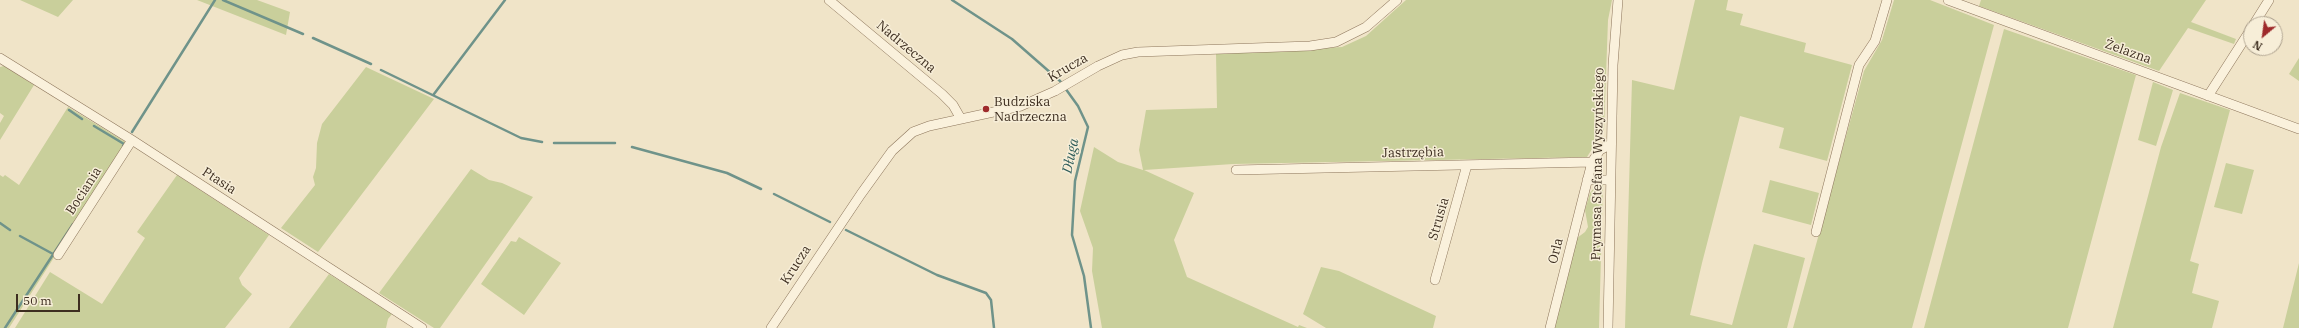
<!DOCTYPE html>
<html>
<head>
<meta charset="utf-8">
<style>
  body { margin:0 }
  #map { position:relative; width:2299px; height:328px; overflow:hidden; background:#f0e4c8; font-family:"IBM Plex Serif",serif }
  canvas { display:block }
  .north { position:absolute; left:2243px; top:16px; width:40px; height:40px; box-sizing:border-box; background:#f7eed8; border:1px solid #ada18e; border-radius:50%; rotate:209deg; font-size:11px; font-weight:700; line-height:16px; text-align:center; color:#3d2e20 }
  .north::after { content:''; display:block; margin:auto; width:14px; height:18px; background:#9e2a2b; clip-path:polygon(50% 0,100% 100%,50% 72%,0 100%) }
  .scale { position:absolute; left:16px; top:294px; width:64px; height:18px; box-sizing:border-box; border:2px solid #3d2e20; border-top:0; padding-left:5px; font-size:12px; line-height:14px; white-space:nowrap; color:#3d2e20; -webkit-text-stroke:3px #f7eed8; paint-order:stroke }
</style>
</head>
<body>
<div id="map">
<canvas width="2299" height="328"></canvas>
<div class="north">N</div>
<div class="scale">50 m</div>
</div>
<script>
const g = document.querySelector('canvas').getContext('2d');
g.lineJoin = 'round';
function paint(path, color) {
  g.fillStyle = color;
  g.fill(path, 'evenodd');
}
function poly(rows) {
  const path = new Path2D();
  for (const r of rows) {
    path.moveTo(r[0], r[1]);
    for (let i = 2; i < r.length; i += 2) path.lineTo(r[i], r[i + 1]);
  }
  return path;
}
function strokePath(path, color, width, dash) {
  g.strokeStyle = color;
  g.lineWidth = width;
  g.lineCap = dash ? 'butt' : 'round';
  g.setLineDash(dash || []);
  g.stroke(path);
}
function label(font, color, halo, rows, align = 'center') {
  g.font = font + ' "IBM Plex Serif",serif';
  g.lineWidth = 3;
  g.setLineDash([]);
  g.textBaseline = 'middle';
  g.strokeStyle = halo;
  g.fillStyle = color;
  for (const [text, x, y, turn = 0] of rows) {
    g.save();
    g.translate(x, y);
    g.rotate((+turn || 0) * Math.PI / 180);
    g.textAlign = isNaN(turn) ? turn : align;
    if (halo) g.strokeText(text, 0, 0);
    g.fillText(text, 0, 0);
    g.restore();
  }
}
const green = poly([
  [20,0,73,0,58,17],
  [197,0,257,0,290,12,286,35],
  [1406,0,1612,0,1608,20,1604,130,1587,157,1233,164,1144,170,1194,193,1174,240,1187,277,1298,327,1299,325,1307,328,1102,328,1092,271,1093,248,1080,211,1094,147,1118,162,1143,170,1139,150,1146,110,1217,108,1216,54,1342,47,1366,36],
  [1695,0,1728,0,1726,10,1743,14,1740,25,1806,43,1804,52,1852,65,1827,161,1779,148,1784,128,1740,116,1702,263,1690,315,1732,325,1754,244,1805,258,1787,328,1625,328,1632,80,1674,90],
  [1894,0,1930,0,1994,25,1912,328,1793,328,1864,71,1882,40],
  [1981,0,2206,0,2191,22,2236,39,2234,44,2188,28,2159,71,1979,6],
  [2004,29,2136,75,2068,328,1924,328],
  [2299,58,2299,81,2289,74],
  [4,66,34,85,0,140,0,123,4,116,0,113,0,67],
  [366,67,434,99,318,252,281,228,315,185,313,177,316,168,317,143,322,124],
  [2153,82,2173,90,2156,146,2138,140],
  [2180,93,2230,110,2190,261,2199,264,2192,293,2219,301,2212,328,2113,328,2161,147],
  [68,107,127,143,9,328,0,328,0,175,3,177,5,175,19,185],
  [2226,163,2254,170,2242,214,2214,207],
  [471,169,489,180,502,183,533,197,440,328,434,328,379,293],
  [177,175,269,235,239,278,242,285,252,294,225,328,15,328,50,272,102,304,145,238,137,232],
  [1770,180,1819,193,1811,225,1762,212],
  [1598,183,1603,183,1599,328,1554,328,1577,238,1585,232,1588,227,1585,210,1590,193],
  [519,237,561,263,524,315,481,284,511,241,516,242],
  [2299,263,2299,328,2283,328],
  [1321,267,1339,271,1436,316,1433,328,1326,328,1303,314],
  [329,274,392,314,388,319,386,328,289,328]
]);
const stream = poly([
  [223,0,303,34],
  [952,0,1012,39,1060,81,1078,106,1088,127,1075,181,1072,235,1084,276,1091,328],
  [313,38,371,64],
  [381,70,521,138,542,142],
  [434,94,505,0],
  [69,110,82,119],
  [94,126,124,144,123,146],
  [132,132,215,0],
  [554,143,615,143],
  [632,147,727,173,761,189],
  [774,194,830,222],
  [0,223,10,230],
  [846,230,937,275,986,293,991,300,994,328],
  [20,236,53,254],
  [5,328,73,224]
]);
const minor = poly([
  [829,0,942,94,953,105,961,119],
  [1948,0,2299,129],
  [2254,24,2269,0],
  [0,58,132,140,422,328],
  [2208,96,2251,29],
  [1236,170,1592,162],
  [1587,180,1610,180],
  [1816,232,1859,65,1875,41,1887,0],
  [58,255,132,140],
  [1435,280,1467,165],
  [771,328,861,194,892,151,913,132,929,126,1021,106,1055,91,1098,66,1122,55,1138,52,1310,46,1336,42,1366,27,1397,0],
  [1550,328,1592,162,1600,150,1611,144],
  [1608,328,1613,65,1618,0]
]);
const markers = [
  [986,109,4,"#9e2a2b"]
];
const streetNames = [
  ["Nadrzeczna",906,47,40],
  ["Żelazna",2128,52,20],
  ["Krucza",1068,68,-30],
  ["Jastrzębia",1413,153,-1],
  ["Prymasa Stefana Wyszyńskiego",1598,164,-89],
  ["Ptasia",219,181,33],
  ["Bociania",84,191,-57],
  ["Strusia",1439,219,-74],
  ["Orla",1556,251,-76],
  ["Krucza",796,265,-57]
];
const poiNames = [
  ["Budziska",994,102],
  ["Nadrzeczna",994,117]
];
const waterNames = [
  ["Długa",1071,156,-78]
];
paint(green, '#c9cf9b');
strokePath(stream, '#6f938a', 2.5);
strokePath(minor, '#8d765c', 10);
strokePath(minor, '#faf1dc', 9);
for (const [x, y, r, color] of markers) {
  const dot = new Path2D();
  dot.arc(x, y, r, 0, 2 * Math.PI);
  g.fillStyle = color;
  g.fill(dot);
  strokePath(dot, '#f7eed8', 1.5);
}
label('13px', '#3d2e20', '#f7eed8', streetNames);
label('13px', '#3d2e20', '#f7eed8', poiNames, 'left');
label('italic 14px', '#2f5d5a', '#f7eed8', waterNames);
</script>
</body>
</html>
